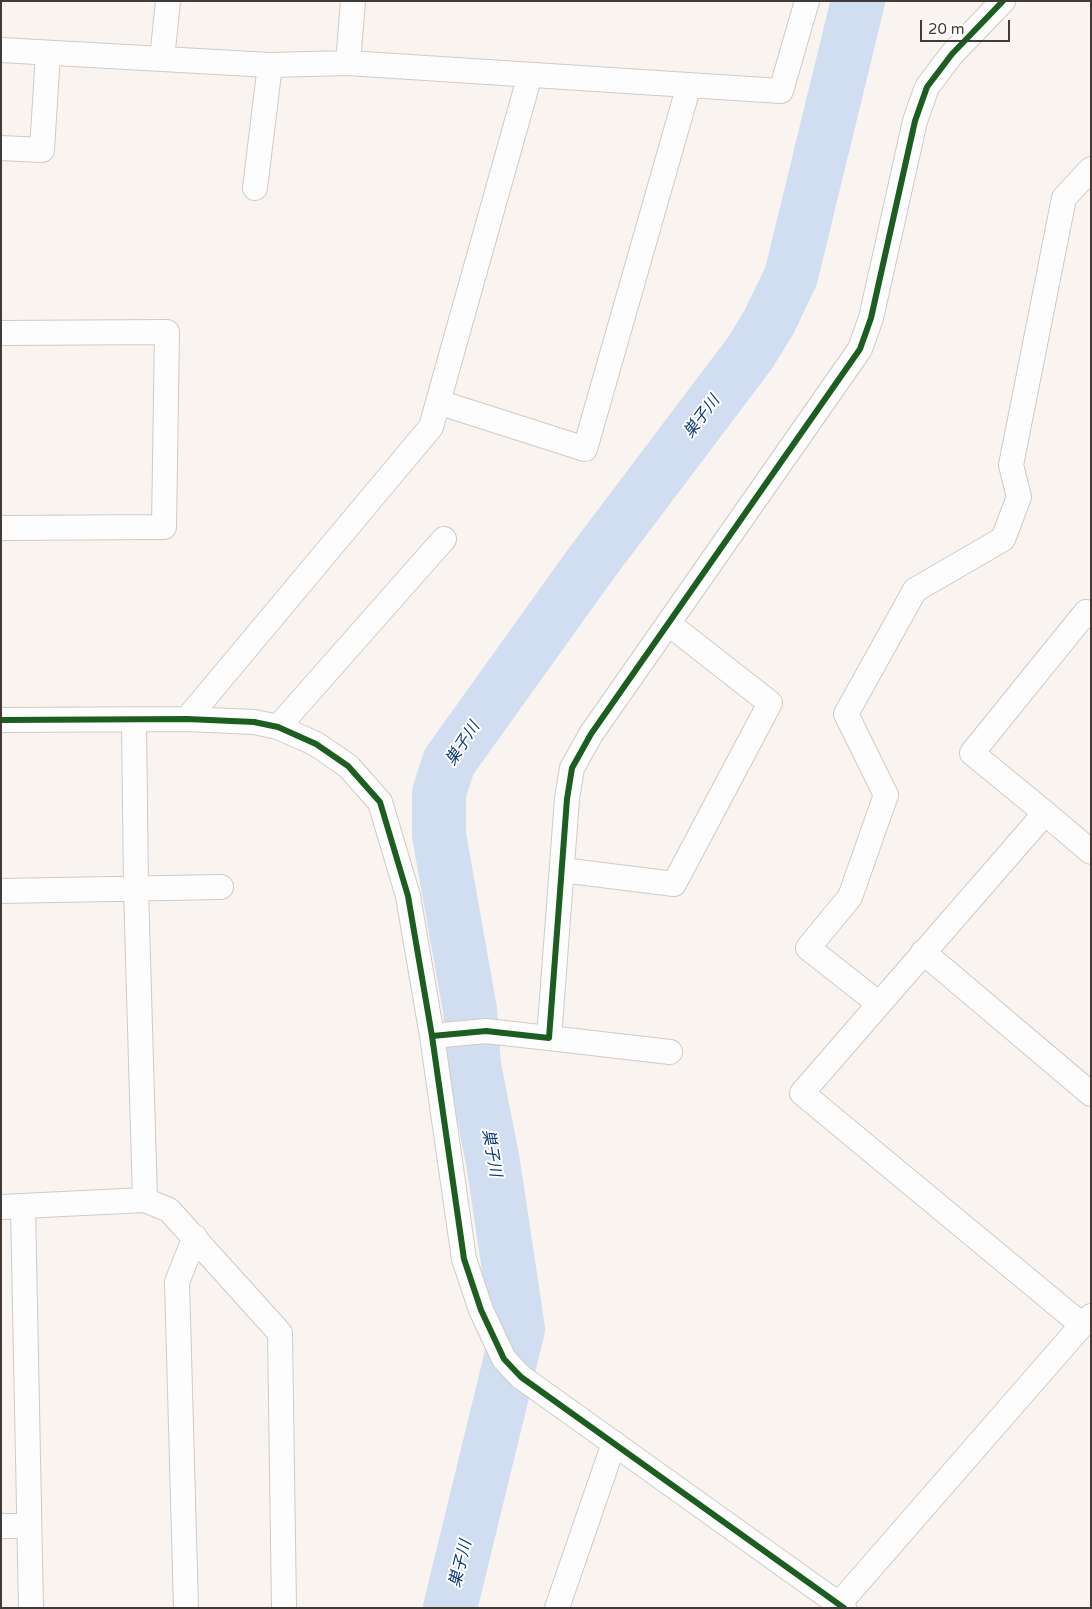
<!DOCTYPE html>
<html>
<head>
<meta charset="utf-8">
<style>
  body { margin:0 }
  #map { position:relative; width:1092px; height:1609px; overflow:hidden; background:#faf4f0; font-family:"Varela Round",sans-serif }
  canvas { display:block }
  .frame { position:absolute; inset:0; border:2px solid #413a36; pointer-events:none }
  .scale { position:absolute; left:920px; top:20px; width:90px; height:22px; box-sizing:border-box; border:2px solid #413a36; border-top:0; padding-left:6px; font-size:15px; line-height:18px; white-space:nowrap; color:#413a36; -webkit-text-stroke:4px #fff; paint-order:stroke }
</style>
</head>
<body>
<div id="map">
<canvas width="1092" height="1609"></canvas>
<div class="frame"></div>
<div class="scale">20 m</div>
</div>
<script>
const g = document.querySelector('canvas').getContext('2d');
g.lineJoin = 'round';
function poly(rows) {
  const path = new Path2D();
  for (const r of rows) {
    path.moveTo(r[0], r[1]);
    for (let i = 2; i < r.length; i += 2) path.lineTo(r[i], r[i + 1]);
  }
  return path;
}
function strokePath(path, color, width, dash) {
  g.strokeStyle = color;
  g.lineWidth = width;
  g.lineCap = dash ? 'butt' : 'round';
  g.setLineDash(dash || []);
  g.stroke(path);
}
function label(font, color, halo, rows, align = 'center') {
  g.font = font + ' "Varela Round","Noto Sans JP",sans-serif';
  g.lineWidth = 4;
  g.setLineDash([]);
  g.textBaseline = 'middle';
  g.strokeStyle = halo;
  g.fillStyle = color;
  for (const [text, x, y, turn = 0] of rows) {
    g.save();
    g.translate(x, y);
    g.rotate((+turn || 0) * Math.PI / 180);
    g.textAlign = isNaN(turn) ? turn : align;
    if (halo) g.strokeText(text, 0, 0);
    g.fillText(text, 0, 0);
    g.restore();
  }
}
const river = poly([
  [450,1608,518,1329,493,1162,474,1065,470,1010,439,835,439,793,449,762,590,565,750,353,769,322,791,276,858,1]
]);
const minor = poly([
  [1,50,270,65,348,63,781,91,807,1],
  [162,59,168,1],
  [348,63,353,1],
  [1,148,42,150,48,53],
  [255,188,270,65],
  [1,333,167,332,164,527,1,528],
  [438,402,585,449,689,85],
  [1091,616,1086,612,972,753,1045,813,802,1093,1082,1325,1091,1316],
  [187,719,431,427,530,75],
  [1,720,187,719,254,722,278,727,316,744,348,766,380,802,408,896,432,1036,464,1259,481,1310,504,1359,521,1377,844,1608],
  [134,720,136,889,145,1200],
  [278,727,444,539],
  [1045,813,1091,852],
  [562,870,674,884,770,703,669,624],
  [1,891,221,887],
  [923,952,1091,1094],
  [878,1003,808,948,850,897,886,795,846,714,915,590,1003,539,1019,497,1011,465,1064,198,1091,169],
  [432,1036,486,1031,549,1038,567,799,572,768,591,734,860,349,871,318,915,121,927,87,952,54,1003,1],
  [549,1038,670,1052],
  [1,1207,145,1200,169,1210,280,1333,284,1608],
  [23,1207,31,1608],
  [1,1526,29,1526],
  [839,1604,1082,1325],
  [186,1608,177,1282,195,1237],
  [557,1608,614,1443]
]);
const cycleway = poly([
  [1,720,187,719,254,722,278,727,316,744,348,766,380,802,408,896,432,1036,464,1259,481,1310,504,1359,521,1377,844,1608],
  [432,1036,486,1031,549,1038,567,799,572,768,591,734,860,349,871,318,915,121,927,87,952,54,1003,1]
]);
const waterNames = [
  ["巣子川",702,417,-53],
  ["巣子川",463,744,-57],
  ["巣子川",491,1153,80],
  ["巣子川",461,1564,-76]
];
strokePath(river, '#d1def1', 54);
strokePath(minor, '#d0cac6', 26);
strokePath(minor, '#fefdfd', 24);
strokePath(cycleway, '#1b5e20', 6);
label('italic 16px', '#0a3878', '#fff', waterNames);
</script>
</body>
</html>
